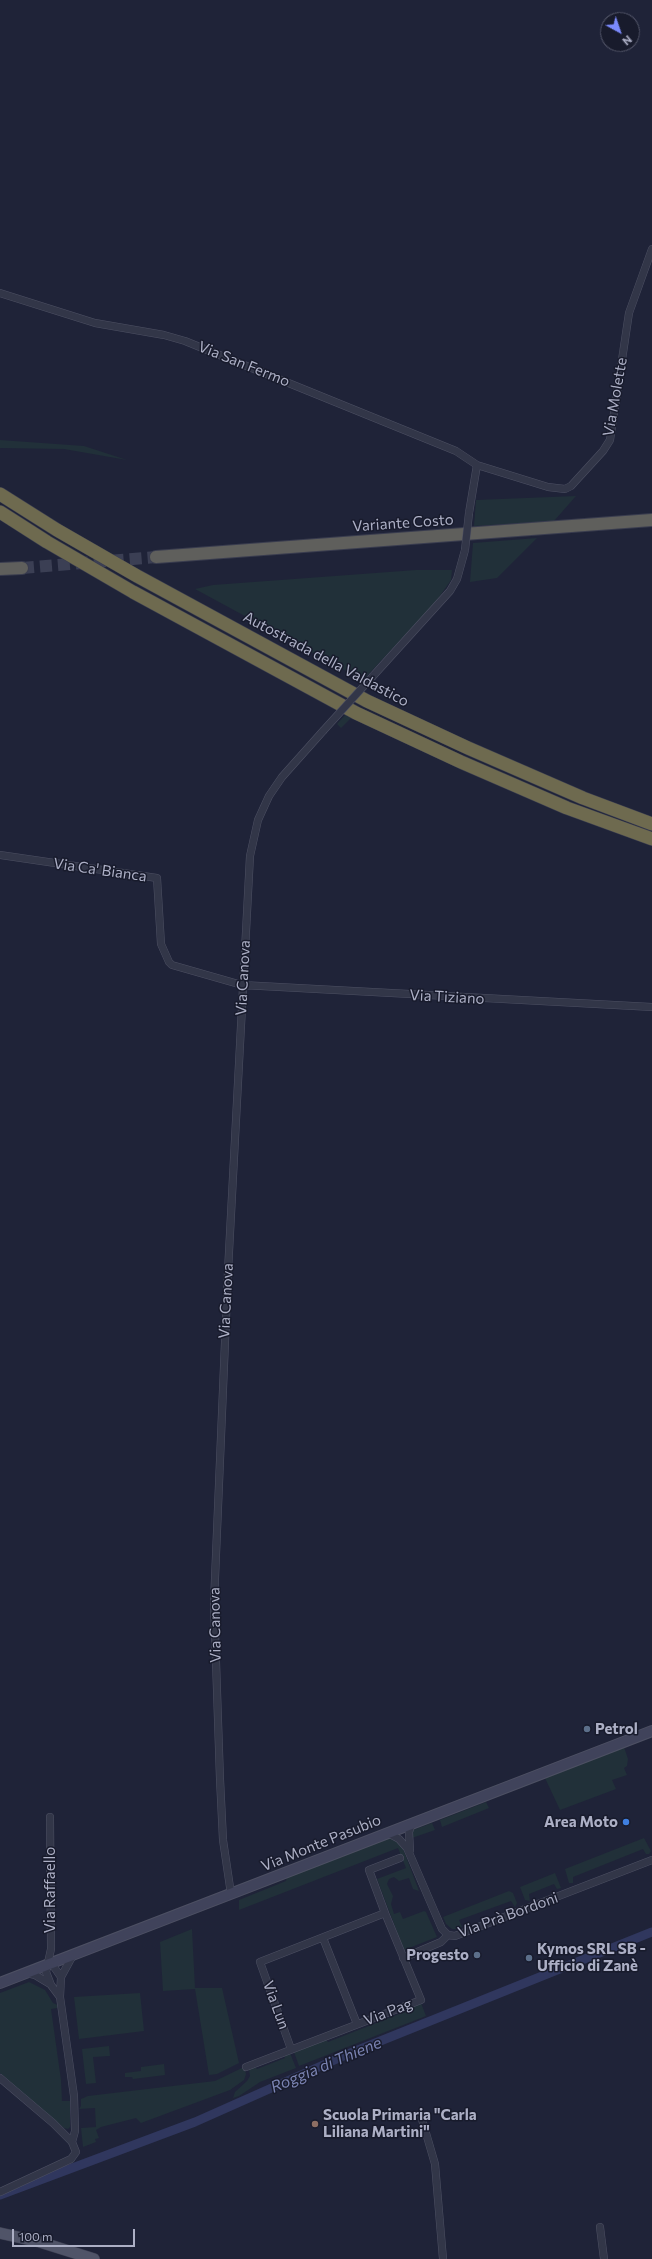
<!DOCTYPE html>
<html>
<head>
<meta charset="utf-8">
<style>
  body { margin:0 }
  #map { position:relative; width:652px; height:2259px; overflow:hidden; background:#1f2338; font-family:Commissioner,sans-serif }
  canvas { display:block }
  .north { position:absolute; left:600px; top:12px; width:40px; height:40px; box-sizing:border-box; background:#181b2c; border:1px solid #535669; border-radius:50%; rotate:140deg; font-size:11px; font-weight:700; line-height:16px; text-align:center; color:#acafc5 }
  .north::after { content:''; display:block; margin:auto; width:14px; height:18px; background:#7b8afc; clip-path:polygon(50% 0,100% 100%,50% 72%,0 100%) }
  .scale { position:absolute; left:12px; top:2229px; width:123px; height:18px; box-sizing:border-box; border:2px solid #acafc5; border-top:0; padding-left:5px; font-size:12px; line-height:14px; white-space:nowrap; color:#acafc5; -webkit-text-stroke:3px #181b2c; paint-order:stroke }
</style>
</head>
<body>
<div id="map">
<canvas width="652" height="2259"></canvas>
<div class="north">N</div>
<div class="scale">100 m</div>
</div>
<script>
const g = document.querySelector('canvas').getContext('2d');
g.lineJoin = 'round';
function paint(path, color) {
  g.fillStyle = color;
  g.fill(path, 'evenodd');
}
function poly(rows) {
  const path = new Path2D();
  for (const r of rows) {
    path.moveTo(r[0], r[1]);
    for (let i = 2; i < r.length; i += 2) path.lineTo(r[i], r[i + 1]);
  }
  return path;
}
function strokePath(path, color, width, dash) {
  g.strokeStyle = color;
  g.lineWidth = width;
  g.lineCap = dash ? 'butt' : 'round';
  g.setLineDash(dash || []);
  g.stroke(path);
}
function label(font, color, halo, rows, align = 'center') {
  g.font = font + ' Commissioner,sans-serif';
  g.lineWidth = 3;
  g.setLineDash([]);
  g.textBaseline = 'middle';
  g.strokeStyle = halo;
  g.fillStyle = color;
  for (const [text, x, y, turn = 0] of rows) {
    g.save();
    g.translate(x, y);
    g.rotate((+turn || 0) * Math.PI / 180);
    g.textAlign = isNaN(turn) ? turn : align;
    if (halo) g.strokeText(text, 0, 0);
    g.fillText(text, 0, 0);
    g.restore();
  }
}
const green = poly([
  [0,440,84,446,127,460,64,449,0,448],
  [576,496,554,521,474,526,476,500],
  [537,538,497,578,470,582,473,543],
  [416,570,452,570,451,580,435,603,363,680,195,589,213,585],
  [345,715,351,718,341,728,337,724],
  [624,1747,628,1759,627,1766,624,1768,627,1775,612,1780,616,1789,560,1810,545,1778],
  [486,1802,489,1808,442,1827,440,1820],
  [432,1823,435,1830,412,1838,413,1830],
  [387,1838,395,1840,402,1846,419,1891,413,1889,409,1878,399,1881,394,1877,389,1879,387,1884,393,1896,391,1904,394,1914,400,1912,403,1919,424,1911,426,1912,437,1937,404,1950,377,1879,406,1868,398,1848,239,1910,239,1900,286,1881,287,1876],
  [644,1838,651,1851,649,1854,646,1854,643,1849,573,1877,573,1883,569,1883,565,1869],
  [555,1873,561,1888,557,1889,554,1884,529,1894,530,1901,525,1900,520,1887],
  [509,1891,513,1893,517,1903,515,1907,511,1901,459,1920,462,1927,457,1929,452,1929,446,1924,443,1917],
  [192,1929,195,1988,222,1988,239,2063,217,2074,209,2075,195,1989,163,1991,160,1942],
  [29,1982,45,1990,53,2003,58,2005,57,2008,51,2009,61,2080,62,2101,70,2101,70,2127,68,2129,64,2128,0,2073,0,1993],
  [140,1993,144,2031,79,2039,74,1997],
  [421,2003,426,2016,299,2066,294,2052,326,2039,328,2042,407,2011,413,2009,412,2006],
  [109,2046,110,2056,93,2057,96,2083,86,2084,82,2049],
  [290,2053,296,2068,260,2082,239,2096,233,2098,235,2092,247,2081,250,2076,249,2069,255,2067,257,2069,285,2058,284,2055],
  [164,2064,165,2075,133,2079,132,2077,125,2077,125,2073,141,2071,141,2067],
  [244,2067,246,2074,244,2080,230,2090,141,2123,136,2118,101,2127,96,2130,99,2138,95,2139,96,2142,83,2147,81,2128,96,2127,95,2108,79,2109,81,2106,81,2099,88,2096,215,2081]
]);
const canal = poly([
  [0,2195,195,2122,348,2054,652,1932]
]);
const trunkTunnel = poly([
  [22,568,156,557]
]);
const minor = poly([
  [0,293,95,323,164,335,185,341,456,451,477,465,548,487,565,489,571,486,603,451,610,440,629,313,652,249],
  [469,513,477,465],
  [373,676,450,591,457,579,465,550],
  [0,855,157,878,161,944,169,962,172,965,242,985,652,1007],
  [388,1833,399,1839,407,1848,442,1929,448,1935,455,1936,652,1860],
  [410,1850,409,1832,412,1823],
  [231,1894,223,1840,220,1779,214,1602,228,1271,250,856,258,820,269,796,282,777,323,731],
  [385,1913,369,1870,400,1858],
  [323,1938,357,2024],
  [403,1958,441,1942,448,1935],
  [48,1963,54,1967,61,1977,60,1997,51,1985,46,1972,51,1949,50,1817],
  [27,1973,35,1975,50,1984],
  [61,1977,73,1955],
  [60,1997,74,2096,75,2131,72,2142],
  [246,2067,421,2000,385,1913,260,1962,291,2049],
  [0,2078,53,2123,72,2142,76,2152,71,2159,0,2192],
  [421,2116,435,2164,443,2259],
  [600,2227,604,2259]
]);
const secondary = poly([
  [0,1983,652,1731]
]);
const primary = poly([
  [0,2233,40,2242,94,2259]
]);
const trunk = poly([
  [156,557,652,520],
  [0,569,22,568]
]);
const motorway = poly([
  [0,494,57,530,137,576,367,701,468,748,583,798,652,824],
  [0,512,47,542,133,592,356,713,461,762,567,808,652,839]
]);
const minorBridge = poly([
  [465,550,469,513],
  [323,731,373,676]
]);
const markers = [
  [587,1729,4,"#5c6f8a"],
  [626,1822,4,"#3f7fe0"],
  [477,1955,4,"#5c6f8a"],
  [529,1958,4,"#5c6f8a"],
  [315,2124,4,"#8d6e63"]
];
const streetNames = [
  ["Via San Fermo",244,364,22],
  ["Via Molette",615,397,-80],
  ["Variante Costo",403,523,-4],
  ["Autostrada della Valdastico",326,659,28],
  ["Via Ca' Bianca",100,870,8],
  ["Via Canova",243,978,-87],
  ["Via Tiziano",447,997,3],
  ["Via Canova",226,1301,-87],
  ["Via Canova",215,1625,-91],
  ["Via Monte Pasubio",321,1843,-22],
  ["Via Raffaello",50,1890,-90],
  ["Via Prà Bordoni",508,1915,-20],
  ["Via Lun",276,2005,70],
  ["Via Pag",388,2012,-21]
];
const poiNames = [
  ["Petrol",595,1729],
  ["Area Moto",618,1822,"right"],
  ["Kymos SRL SB -",537,1949],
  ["Ufficio di Zanè",537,1966],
  ["Progesto",469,1955,"right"],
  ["Scuola Primaria \"Carla",323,2115],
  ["Liliana Martini\"",323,2132]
];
const waterNames = [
  ["Roggia di Thiene",326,2065,-23]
];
paint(green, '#213039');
strokePath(canal, '#30375e', 9);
strokePath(trunkTunnel, '#3b3f54', 12, [12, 6]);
strokePath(minor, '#4d5063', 8);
strokePath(secondary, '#4d5063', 12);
strokePath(primary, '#3c3f51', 12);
strokePath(trunk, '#3a3d4f', 14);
strokePath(motorway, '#3a3d4f', 14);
strokePath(minor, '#323648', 7);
strokePath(secondary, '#40435b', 10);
strokePath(primary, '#505468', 11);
strokePath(trunk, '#5f5f5c', 12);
strokePath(motorway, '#6e6a4f', 13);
strokePath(minorBridge, '#4d5063', 8, []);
strokePath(minorBridge, '#323648', 7);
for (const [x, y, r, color] of markers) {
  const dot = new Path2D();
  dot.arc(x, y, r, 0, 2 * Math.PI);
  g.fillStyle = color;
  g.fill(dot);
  strokePath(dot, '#181b2c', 1.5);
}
label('15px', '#acafc5', '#181b2c', streetNames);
label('bold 15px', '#acafc5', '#181b2c', poiNames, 'left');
label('italic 16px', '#7b84b3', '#181b2c', waterNames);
</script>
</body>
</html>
